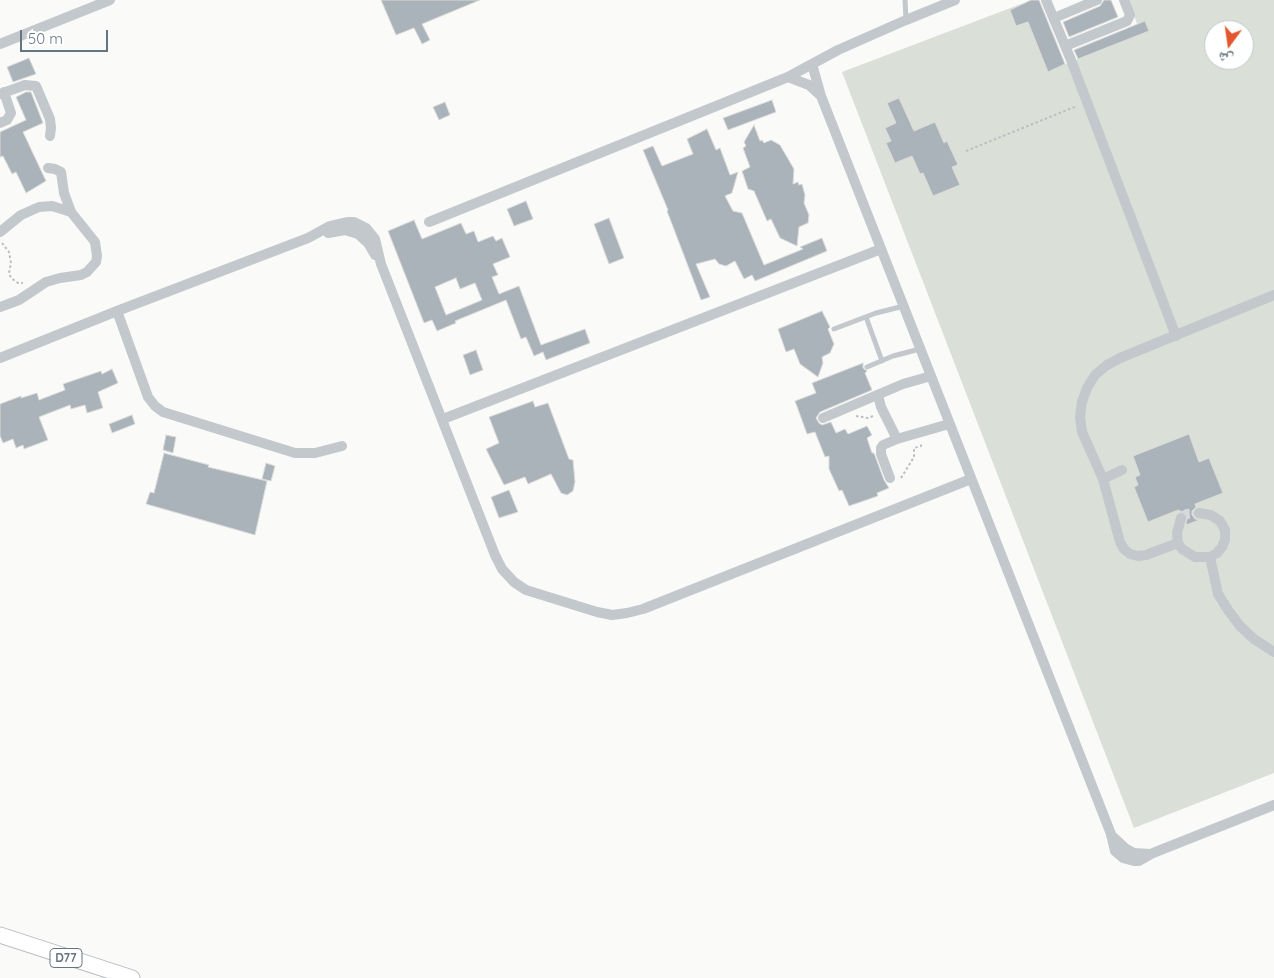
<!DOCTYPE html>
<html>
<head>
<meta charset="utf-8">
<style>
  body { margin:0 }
  #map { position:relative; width:1274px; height:978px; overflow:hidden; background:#fafaf8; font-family:Quicksand,"Noto Naskh Arabic",sans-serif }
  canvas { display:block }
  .north { position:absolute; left:1204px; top:20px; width:50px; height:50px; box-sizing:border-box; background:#fff; border:1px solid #c1c8cd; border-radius:50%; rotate:194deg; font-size:14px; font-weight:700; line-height:20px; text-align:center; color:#657683 }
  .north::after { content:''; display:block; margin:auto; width:18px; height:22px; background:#e4572e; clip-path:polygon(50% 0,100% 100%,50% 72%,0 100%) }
  .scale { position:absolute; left:20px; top:30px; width:88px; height:22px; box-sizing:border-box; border:2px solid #657683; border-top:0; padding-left:6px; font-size:15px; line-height:18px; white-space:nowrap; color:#657683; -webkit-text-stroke:4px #fff; paint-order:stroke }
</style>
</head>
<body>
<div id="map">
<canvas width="1274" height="978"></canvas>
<div class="north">ش</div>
<div class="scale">50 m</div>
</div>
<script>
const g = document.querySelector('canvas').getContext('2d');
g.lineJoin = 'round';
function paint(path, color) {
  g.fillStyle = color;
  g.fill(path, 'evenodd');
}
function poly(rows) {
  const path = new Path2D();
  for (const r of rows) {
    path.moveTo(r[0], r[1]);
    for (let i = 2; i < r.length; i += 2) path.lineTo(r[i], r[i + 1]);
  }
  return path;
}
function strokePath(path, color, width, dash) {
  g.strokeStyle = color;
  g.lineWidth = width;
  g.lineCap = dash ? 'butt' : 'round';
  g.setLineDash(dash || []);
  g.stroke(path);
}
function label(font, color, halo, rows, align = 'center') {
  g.font = font + ' Quicksand,sans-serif';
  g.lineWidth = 5;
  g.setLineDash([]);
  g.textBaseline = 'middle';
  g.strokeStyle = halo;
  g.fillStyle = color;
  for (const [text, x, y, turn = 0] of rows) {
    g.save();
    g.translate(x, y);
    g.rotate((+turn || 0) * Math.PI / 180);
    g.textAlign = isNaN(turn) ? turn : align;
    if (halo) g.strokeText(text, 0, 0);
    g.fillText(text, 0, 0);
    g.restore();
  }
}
const green = poly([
  [1128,0,1274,0,1274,773,1134,828,842,72,1021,4,1048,71,1141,34],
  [1214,30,1244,30,1244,60,1214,60]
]);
const building = poly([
  [381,0,480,0,422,24,430,40,422,44,414,28,396,35,381,0],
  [1031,0,1039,0,1065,64,1048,72,1028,22,1016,26,1010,10,1031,0],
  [1104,0,1111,0,1118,17,1069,37,1063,22,1100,6,1104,0],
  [1145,21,1149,31,1078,59,1074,50,1145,21],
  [29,58,36,74,13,82,7,67,29,58],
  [26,92,31,92,43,123,23,132,46,181,26,193,16,172,12,174,3,156,0,157,0,132,26,120,16,97,26,92],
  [899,98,914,131,935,122,944,143,947,141,958,165,952,167,960,185,933,196,923,173,920,174,912,156,895,163,886,143,891,141,885,128,896,123,887,103,899,98],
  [772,100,776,112,728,130,723,118,772,100],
  [445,102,450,115,439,120,433,107,445,102],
  [754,125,760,141,762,140,764,143,771,140,780,145,794,169,793,184,798,182,799,185,802,184,805,195,804,203,809,215,808,223,799,227,797,246,780,238,771,219,767,221,754,191,748,189,742,171,750,167,743,148,746,146,744,142,754,125],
  [707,129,716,150,720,148,730,175,738,172,732,193,725,196,733,211,742,213,764,265,803,249,800,247,822,238,827,251,755,281,752,275,744,279,735,261,726,266,719,264,715,259,696,264,710,297,701,300,667,211,668,210,643,150,653,146,662,166,693,154,687,139,707,129],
  [526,201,533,219,514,226,507,209,526,201],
  [609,218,624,258,609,264,594,224,609,218],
  [414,220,422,239,461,223,466,234,474,231,478,242,493,236,496,241,502,238,510,257,493,264,498,275,492,277,499,294,519,286,541,345,585,329,590,343,546,360,543,352,534,356,526,337,521,339,506,300,455,321,456,323,437,331,432,320,424,323,388,231,414,220],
  [456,278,460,289,475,283,482,300,446,315,435,287,456,278],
  [822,311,830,327,828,329,834,344,830,353,822,357,823,363,818,377,800,364,794,349,786,352,778,329,822,311],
  [476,350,483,370,470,375,463,355,476,350],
  [863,363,863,368,867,371,865,373,872,390,820,412,816,418,819,423,822,425,831,422,836,433,845,429,848,434,867,426,872,435,867,438,872,453,874,453,884,480,889,488,877,493,878,496,849,506,842,490,839,491,829,469,829,456,825,457,815,432,807,434,795,401,816,393,812,383,863,363],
  [112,369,118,383,98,392,103,408,87,413,85,405,71,409,70,405,39,417,48,440,24,449,23,445,16,448,13,439,3,443,0,436,0,404,21,396,21,398,37,393,39,400,65,390,63,384,101,371,102,374,112,369],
  [533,401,535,407,548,403,569,459,573,460,575,482,573,491,567,495,561,493,551,474,528,484,525,477,504,485,486,449,499,443,489,417,533,401],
  [132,415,135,424,112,433,109,424,132,415],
  [1189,434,1199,462,1209,458,1223,493,1195,504,1196,507,1192,511,1192,515,1195,519,1199,520,1186,525,1187,516,1185,513,1178,510,1148,522,1134,487,1138,485,1135,477,1140,475,1133,456,1189,434],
  [166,435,176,437,173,453,163,450,166,435],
  [164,453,209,465,208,467,267,481,255,535,146,504,150,492,154,493,164,453],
  [266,463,275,466,271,481,262,479,266,463],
  [509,490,518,512,499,518,491,497,509,490]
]);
const minorTunnel = poly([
  [1181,518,1187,514,1199,513]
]);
const path = poly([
  [966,151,1077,106],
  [2,243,9,252,11,263,9,273,11,278,18,283,23,283],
  [856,416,868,418,873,416],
  [901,478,914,457,914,448,921,446,921,443]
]);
const service = poly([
  [905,0,906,19],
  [866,317,882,361],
  [834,329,876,313,904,306],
  [867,367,893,356,920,349]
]);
const minor = poly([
  [1046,0,1071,60,1176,336],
  [1054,18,1097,0],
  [0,44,110,0],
  [1065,46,1127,21,1130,15,1124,0],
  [812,64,821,96,1111,834,1115,851,1123,858,1134,861,1139,861,1153,853,1274,805],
  [788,77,809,85,820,95],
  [0,94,25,85,36,86,50,119,51,128,50,136],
  [0,123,7,120,11,113,4,92],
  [429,222,788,77,838,50,906,20,955,0],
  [0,232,21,215,39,207,52,206,71,212],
  [328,233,345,230,358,234,368,243,375,255],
  [0,307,19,300,46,282,60,278,81,275,87,272,96,262,97,256,95,242,71,212,64,193,61,172,55,169,48,168],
  [117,311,148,397,155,406,163,412,295,453,315,453,342,446],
  [0,358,117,311,308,238,330,226,347,222,354,222,366,228,375,239,381,264,495,555,502,569,514,582,526,590,597,612,612,615,627,613,643,609,971,479],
  [878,395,881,407,897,439],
  [823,418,903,384,931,376],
  [443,419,881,249],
  [890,478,881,454,881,448,883,445,897,439,949,424],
  [1103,479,1122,470],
  [1181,518,1177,533,1178,543,1182,549,1195,557,1210,557,1217,553,1222,547,1225,540,1225,530,1220,521,1211,515,1199,513],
  [1178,543,1146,555,1138,556,1130,554,1124,549,1120,542,1103,479,1082,432,1080,417,1082,402,1087,388,1095,375,1107,365,1120,358,1274,295],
  [1210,557,1218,594,1228,610,1240,626,1254,639,1274,652],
  [1111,835,1125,848,1134,853,1150,854]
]);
const primary = poly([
  [0,935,132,978]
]);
const shields = [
  [66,958,32]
];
const shieldNames = [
  ["D77",66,958]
];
paint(green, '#dadfd7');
paint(building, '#aab3b9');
strokePath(building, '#dcdcda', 1);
strokePath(minorTunnel, '#d5d9db', 10, [10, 5]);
strokePath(primary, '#b5babe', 17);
strokePath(path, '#bbbfc2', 2, [2.5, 2.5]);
strokePath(service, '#c3c8cc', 5);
strokePath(minor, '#c3c8cc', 10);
strokePath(primary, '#fff', 15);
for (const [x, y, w] of shields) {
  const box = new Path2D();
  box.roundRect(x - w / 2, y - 9.5, w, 19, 4);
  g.fillStyle = '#fff';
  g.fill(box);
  strokePath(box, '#657683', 1);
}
label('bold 12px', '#657683', null, shieldNames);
</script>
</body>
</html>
